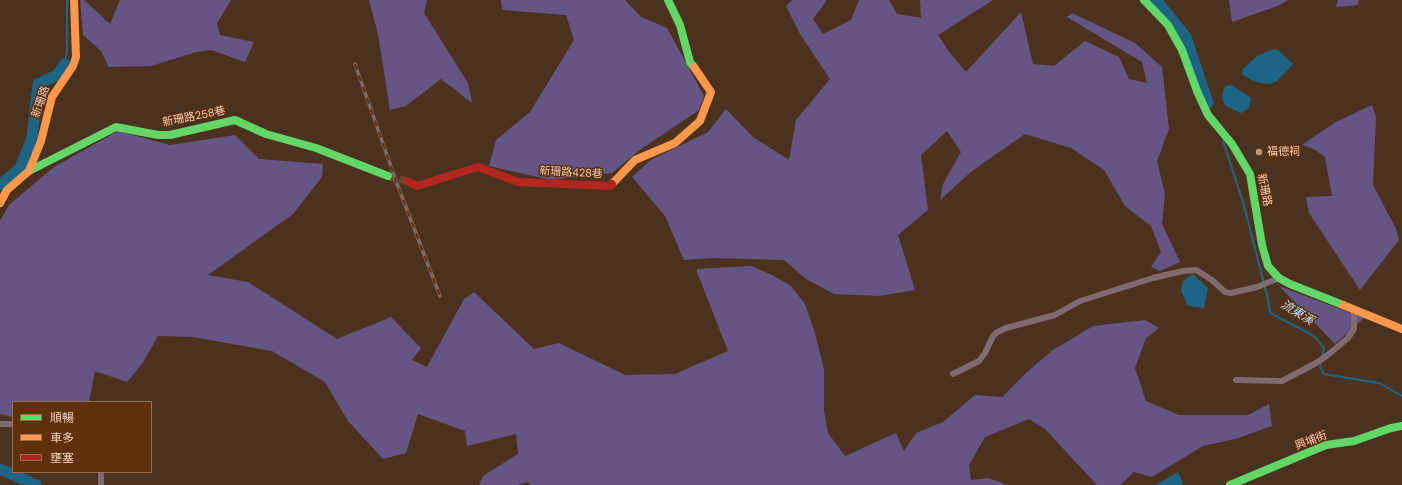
<!DOCTYPE html>
<html>
<head>
<meta charset="utf-8">
<style>
  body { margin:0 }
  #map { position:relative; width:1402px; height:485px; overflow:hidden; background:#4b321f; font-family:"DM Sans","Noto Sans TC",sans-serif }
  canvas { display:block }
  .legend { position:absolute; left:12px; top:401px; width:140px; height:72px; box-sizing:border-box; background:#5e300c; border:1px solid #996f50; margin:0; padding:5px 7px; list-style:none; font-size:12px; color:#f1cdb7 }
  .legend li { display:flex; align-items:center; gap:8px; height:20px }
  .legend b { width:20px; border:1px solid #996f50 }
</style>
</head>
<body>
<div id="map">
<canvas width="1402" height="485"></canvas>
<ul class="legend">
<li><b style="height:5px;background:#63d668"></b>順暢</li>
<li><b style="height:5px;background:#ff974d"></b>車多</li>
<li><b style="height:5px;background:#b3261e"></b>壅塞</li>
</ul>
</div>
<script>
const g = document.querySelector('canvas').getContext('2d');
g.lineJoin = 'round';
function paint(path, color) {
  g.fillStyle = color;
  g.fill(path, 'evenodd');
}
function poly(rows) {
  const path = new Path2D();
  for (const r of rows) {
    path.moveTo(r[0], r[1]);
    for (let i = 2; i < r.length; i += 2) path.lineTo(r[i], r[i + 1]);
  }
  return path;
}
function strokePath(path, color, width, dash) {
  g.strokeStyle = color;
  g.lineWidth = width;
  g.lineCap = dash ? 'butt' : 'round';
  g.setLineDash(dash || []);
  g.stroke(path);
}
function label(font, color, halo, rows, align = 'center') {
  g.font = font + ' "DM Sans","Noto Sans TC",sans-serif';
  g.lineWidth = 3;
  g.setLineDash([]);
  g.textBaseline = 'middle';
  g.strokeStyle = halo;
  g.fillStyle = color;
  for (const [text, x, y, turn = 0] of rows) {
    g.save();
    g.translate(x, y);
    g.rotate((+turn || 0) * Math.PI / 180);
    g.textAlign = isNaN(turn) ? turn : align;
    if (halo) g.strokeText(text, 0, 0);
    g.fillText(text, 0, 0);
    g.restore();
  }
}
const green = poly([
  [80,0,84,0,110,24,120,0,231,0,217,23,220,35,254,42,245,62,211,50,196,52,151,66,109,67,101,51,83,35],
  [369,0,427,0,424,13,468,83,472,103,441,79,406,106,390,110,378,34],
  [501,0,625,0,641,17,667,28,704,96,699,110,641,149,612,173,551,180,489,166,496,140,530,112,574,40,566,15,502,10],
  [792,0,827,0,813,19,823,34,851,20,859,0,889,0,897,14,921,18,920,0,993,0,938,35,950,53,966,72,1021,12,1033,64,1054,66,1085,41,1119,57,1129,79,1147,83,1142,62,1067,17,1072,13,1135,43,1162,67,1169,129,1157,161,1165,194,1162,224,1180,262,1160,271,1151,267,1161,252,1151,226,1125,206,1104,170,1071,148,1025,134,972,171,940,200,943,184,961,152,947,131,921,155,928,210,898,235,915,290,879,296,834,294,806,279,784,260,714,258,684,260,665,216,632,177,651,160,708,132,726,109,753,137,789,160,796,120,830,79,800,34,786,6],
  [1229,0,1288,0,1280,5,1232,22],
  [1338,0,1359,0,1358,5,1336,7],
  [1372,105,1376,117,1373,185,1396,229,1399,240,1360,290,1309,213,1306,197,1332,196,1325,157,1315,150,1302,145,1334,123],
  [118,131,170,145,235,135,259,159,323,164,322,177,293,214,208,275,248,282,337,339,391,317,421,348,412,360,427,367,464,299,474,292,534,349,559,343,625,375,675,374,728,351,697,272,697,269,751,266,772,275,791,286,805,304,815,333,824,370,824,411,828,433,845,456,896,433,904,451,916,433,943,422,975,395,1002,397,1027,372,1053,350,1093,326,1145,320,1159,328,1146,338,1135,368,1146,401,1179,415,1248,415,1269,404,1272,426,1235,439,1203,446,1152,477,1134,472,1120,485,1097,485,1045,429,1029,419,985,437,969,465,971,480,988,478,1003,483,1005,485,530,485,528,482,517,485,479,485,483,476,518,454,516,434,467,446,465,431,418,414,406,453,383,459,348,421,325,382,272,351,193,337,158,336,142,364,127,382,95,371,89,402,13,402,13,417,0,414,0,221,9,205,54,167],
  [1279,286,1364,318,1335,344]
]);
const water = poly([
  [1277,49,1293,64,1277,81,1270,84,1260,83,1251,80,1242,74,1243,69,1257,56,1271,50],
  [1232,85,1251,98,1249,108,1241,113,1226,106,1222,99,1223,91,1226,86],
  [1193,274,1208,288,1204,308,1188,306,1181,291,1183,281],
  [1178,472,1183,483,1182,485,1158,485,1157,484]
]);
const stream = poly([
  [65,64,67,50,67,0],
  [1223,141,1243,202,1268,299,1270,313,1305,331,1316,338,1324,348,1322,357],
  [1321,362,1320,367,1324,374,1379,383,1402,396]
]);
const river = poly([
  [1156,0,1186,37,1208,103],
  [0,185,20,168,32,138,38,84,57,75,65,64],
  [0,469,36,485]
]);
const secondaryTunnel = poly([
  [388,176,407,181]
]);
const street = poly([
  [953,374,979,361,985,353,993,336,996,333,1006,328,1055,315,1080,301,1153,278,1183,271,1196,270,1212,280,1225,292,1231,293,1257,287,1279,278],
  [1236,380,1282,381,1318,362,1329,354,1348,338,1354,329,1354,310],
  [0,424,13,424],
  [101,472,101,485]
]);
const fast = poly([
  [668,0,680,25,690,62,694,67],
  [1144,0,1168,25,1182,50,1197,91,1208,115,1232,144,1250,174,1262,245,1268,266,1279,278,1290,284,1343,305],
  [29,171,116,127,158,135,170,135,235,120,266,134,316,148,388,176],
  [1230,485,1326,445,1354,441,1391,428,1402,426]
]);
const slow = poly([
  [612,184,635,160,675,143,700,121,711,92,694,67],
  [0,203,7,190,29,171,41,141,52,97,73,66,76,57,74,0],
  [1343,305,1402,329]
]);
const jam = poly([
  [407,181,417,186,478,167,518,182,610,186,612,184]
]);
const rail = poly([
  [355,64,396,181,440,296]
]);
const markers = [
  [1259,152,4,"#b79782"]
];
const streetNames = [
  ["新珊路",41,102,-71],
  ["新珊路258巷",194,117,-11],
  ["新珊路428巷",571,173,3],
  ["新珊路",1264,190,78],
  ["興埔街",1311,441,-21]
];
const poiNames = [
  ["福德祠",1267,152]
];
const waterNames = [
  ["流東溪",1297,313,31]
];
paint(green, '#655585');
paint(water, '#1e6585');
strokePath(stream, '#1e6585', 2);
strokePath(river, '#1e6585', 11);
strokePath(secondaryTunnel, '#644936', 8, [8, 4]);
strokePath(street, '#806b6f', 6);
strokePath(fast, '#63d668', 8);
strokePath(slow, '#ff974d', 8);
strokePath(jam, '#b3261e', 8);
strokePath(rail, '#7e6963', 3.5);
strokePath(rail, '#5e300c', 2, [6]);
for (const [x, y, r, color] of markers) {
  const dot = new Path2D();
  dot.arc(x, y, r, 0, 2 * Math.PI);
  g.fillStyle = color;
  g.fill(dot);
  strokePath(dot, '#5e300c', 1.5);
}
label('11px', '#f1cdb7', '#5e300c', streetNames);
label('11px', '#f1cdb7', '#5e300c', poiNames, 'left');
label('italic 12px', '#b4e2fc', '#5e300c', waterNames);
</script>
</body>
</html>
